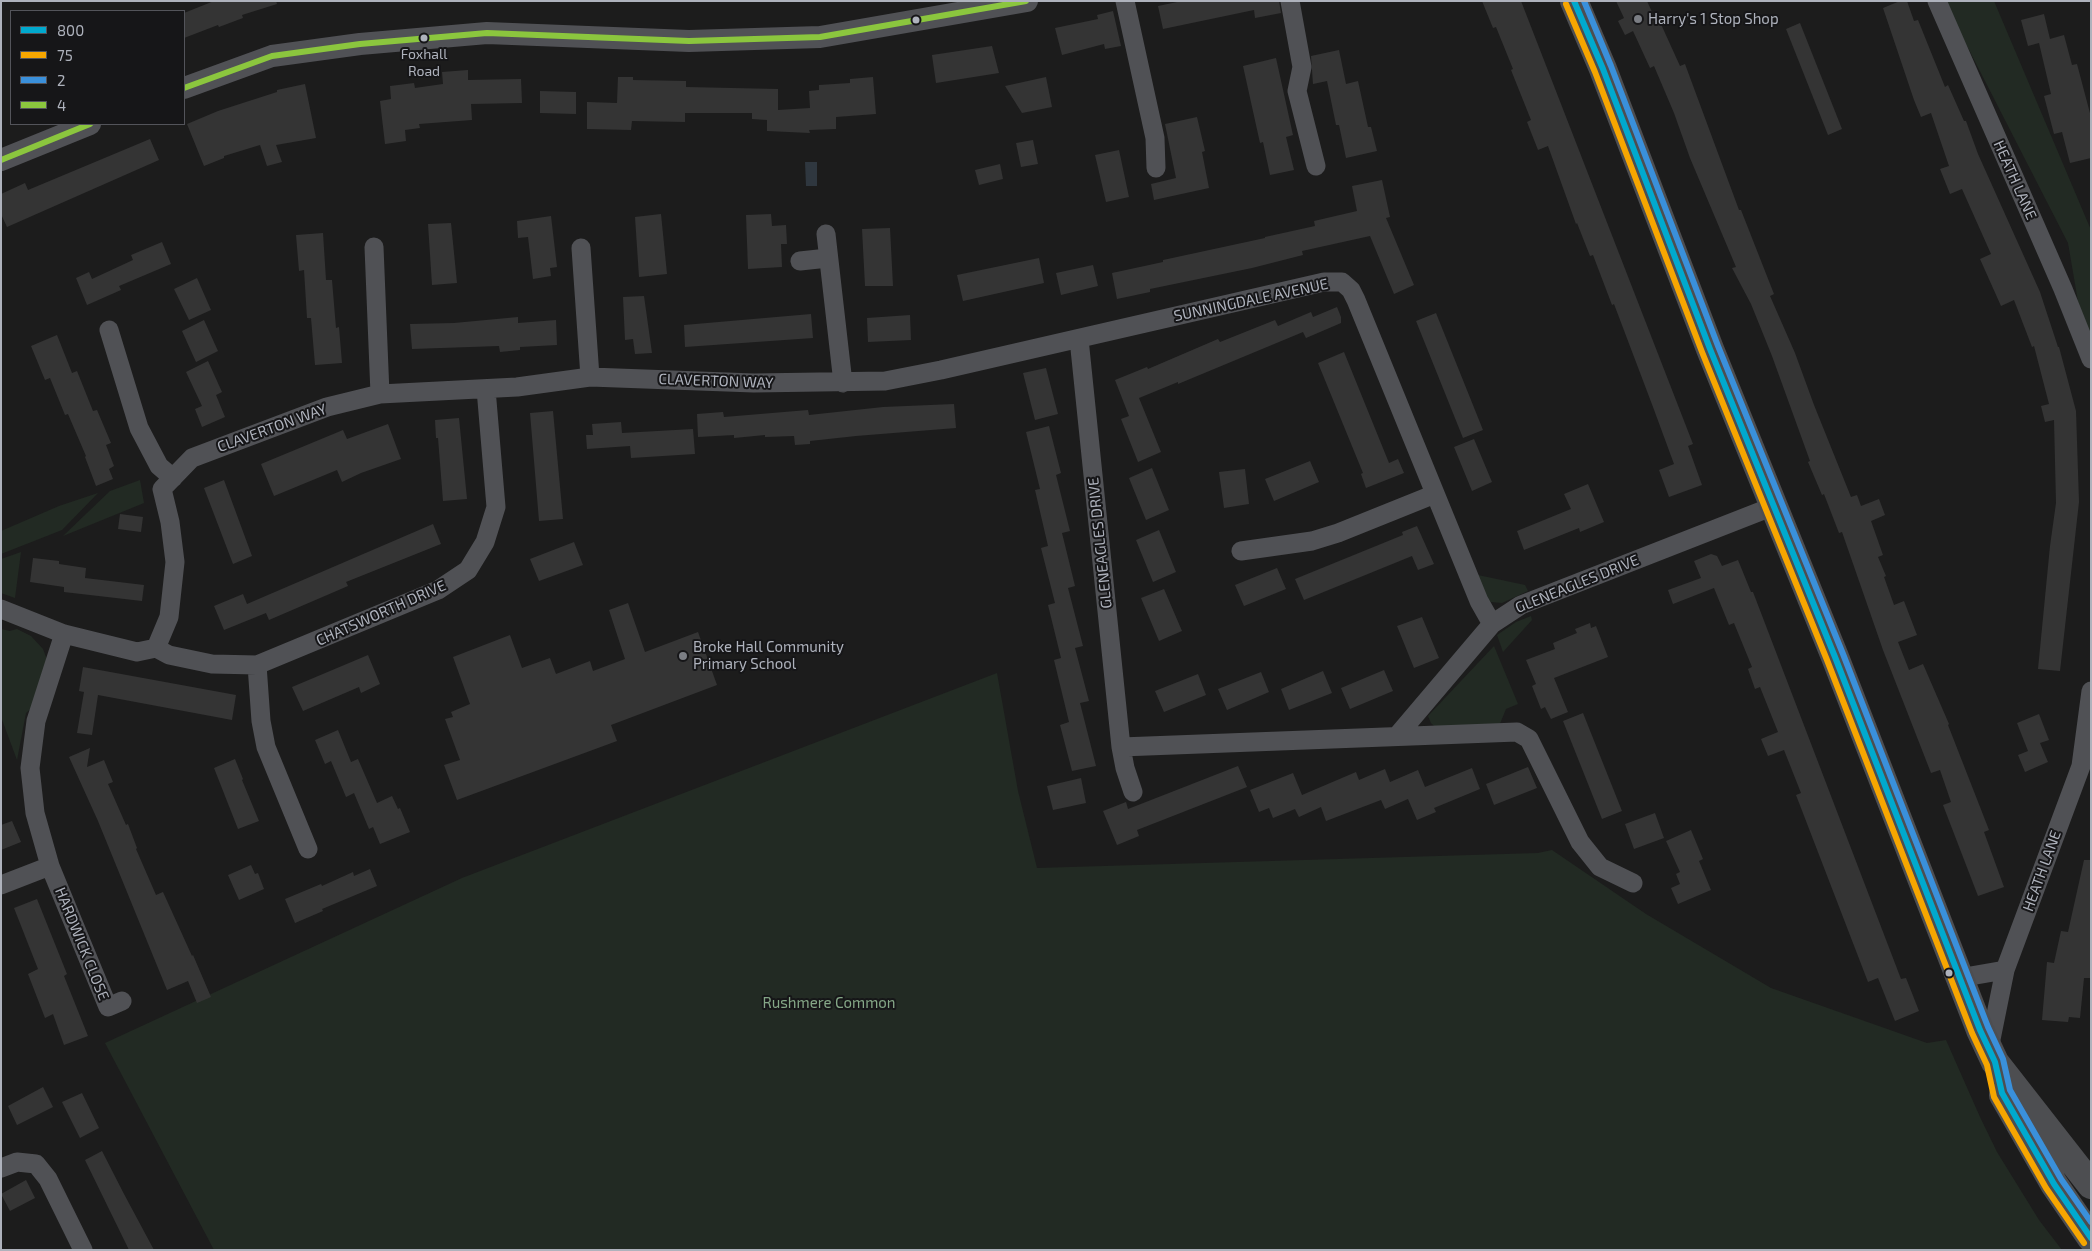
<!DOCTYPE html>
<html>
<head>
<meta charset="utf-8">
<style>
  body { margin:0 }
  #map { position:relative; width:2092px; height:1251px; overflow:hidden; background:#1c1c1c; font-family:"Exo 2",sans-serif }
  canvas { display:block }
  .frame { position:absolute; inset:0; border:2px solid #aeb2bc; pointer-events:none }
  .legend { position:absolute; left:10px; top:10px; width:175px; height:115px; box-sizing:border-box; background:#161618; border:1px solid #53545a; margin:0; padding:6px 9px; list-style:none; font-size:15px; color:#aeb2bc }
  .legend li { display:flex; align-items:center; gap:10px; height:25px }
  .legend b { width:25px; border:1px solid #53545a }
</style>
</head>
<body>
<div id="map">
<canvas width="2092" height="1251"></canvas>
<div class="frame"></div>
<ul class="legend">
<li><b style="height:6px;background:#00a9ce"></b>800</li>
<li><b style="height:6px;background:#f7a600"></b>75</li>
<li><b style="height:6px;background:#3a90db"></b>2</li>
<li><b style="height:6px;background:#8bc63e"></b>4</li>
</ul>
</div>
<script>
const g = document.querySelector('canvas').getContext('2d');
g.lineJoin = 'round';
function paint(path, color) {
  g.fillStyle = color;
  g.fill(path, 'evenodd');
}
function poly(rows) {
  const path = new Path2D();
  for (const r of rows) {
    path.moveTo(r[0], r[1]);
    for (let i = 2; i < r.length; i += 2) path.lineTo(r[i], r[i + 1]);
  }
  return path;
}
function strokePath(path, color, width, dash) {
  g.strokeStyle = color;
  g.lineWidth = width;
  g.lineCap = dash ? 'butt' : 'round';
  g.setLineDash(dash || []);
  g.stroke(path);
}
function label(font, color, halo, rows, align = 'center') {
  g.font = font + ' "Exo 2",sans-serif';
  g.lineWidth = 4;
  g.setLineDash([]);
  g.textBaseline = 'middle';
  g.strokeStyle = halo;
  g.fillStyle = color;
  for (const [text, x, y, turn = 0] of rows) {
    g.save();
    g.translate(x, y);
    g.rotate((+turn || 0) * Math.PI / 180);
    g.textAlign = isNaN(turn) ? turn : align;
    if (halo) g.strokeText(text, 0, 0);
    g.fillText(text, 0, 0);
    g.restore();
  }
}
const green = poly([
  [1944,1,1994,1,2091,230,2091,355,2081,319,2068,243],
  [140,480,144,503,63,536,110,491],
  [98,493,62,530,1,554,1,531,59,506],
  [21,552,15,598,1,593,1,559],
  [1478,575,1525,585,1528,591,1502,603,1491,602,1483,596],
  [1531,616,1532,620,1503,652,1497,635,1516,622],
  [1,629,10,631,17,629,31,636,43,649,46,657,46,668,35,705,26,713,17,760,1,717],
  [1494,646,1518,704,1506,709,1499,726,1437,729,1431,723,1428,716],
  [997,673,1018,791,1037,868,1538,853,1552,850,1646,914,1771,988,1927,1043,1946,1040,1980,1117,1997,1152,2039,1220,2062,1250,214,1250,105,1043,462,878]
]);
const water = poly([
  [805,162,817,162,817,186,806,186]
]);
const building = poly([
  [214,1,276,1,277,4,242,15,243,18,219,27,218,25,184,38,184,13],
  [1182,1,1279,1,1281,13,1255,18,1254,10,1163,29,1158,6],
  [1482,1,1521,1,1693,444,1688,446,1702,485,1669,497,1659,470,1674,464,1653,407,1614,304,1612,305,1593,255,1590,256,1577,223,1576,224,1548,146,1538,150,1527,122,1531,120,1511,70,1513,69,1496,27,1493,28],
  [1616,1,1647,1,1657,23,1660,22,1680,66,1685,64,1739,210,1741,210,1774,294,1770,296,1795,353,1814,405,1851,497,1857,495,1861,506,1879,499,1885,515,1871,521,1883,555,1878,557,1886,576,1884,577,1894,605,1904,601,1917,635,1898,642,1909,670,1923,664,1949,724,1948,725,1989,830,1984,832,2004,887,1978,896,1943,805,1951,802,1940,770,1931,773,1883,650,1842,532,1839,533,1824,494,1822,495,1808,462,1810,461,1772,356,1751,304,1732,268,1736,267,1690,158,1674,113,1654,66,1650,68,1633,31,1625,35,1618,21,1624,18],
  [1900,1,1907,1,1914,21,1918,20,1945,87,1948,85,1964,121,1966,121,1978,154,2040,292,2058,347,2059,347,2076,411,2079,502,2060,671,2038,669,2050,546,2056,503,2054,420,2045,422,2041,406,2049,404,2034,346,2032,347,2014,300,2001,306,1980,259,1991,254,1962,189,1950,194,1940,169,1949,166,1931,113,1921,117,1914,100,1883,8],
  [1113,11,1121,46,1105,49,1104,44,1062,55,1055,28,1098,19,1097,15],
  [2044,14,2050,39,2064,35,2072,65,2077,64,2091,117,2091,158,2070,163,2062,132,2054,134,2044,96,2051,94,2039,43,2028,46,2021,20],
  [1800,23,1842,129,1828,135,1786,29],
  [992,46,999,73,936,83,932,55],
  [1339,50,1346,84,1358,81,1368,127,1371,127,1377,151,1346,158,1339,125,1336,125,1327,81,1313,84,1311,56],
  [1276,58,1293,135,1286,137,1294,170,1270,175,1263,142,1260,143,1243,66],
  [468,70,468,80,521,79,522,103,471,104,472,120,419,124,420,128,405,130,406,141,385,144,380,101,391,99,390,86,414,83,415,88,443,84,442,72],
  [618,77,633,77,633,80,686,81,686,87,778,89,778,110,810,108,809,91,819,90,819,85,850,83,850,79,873,77,876,114,836,117,836,129,809,130,810,133,767,131,767,120,752,119,752,113,685,113,685,122,632,121,631,130,587,129,587,102,617,103],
  [1046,77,1052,107,1022,113,1005,86],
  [305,84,316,138,276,145,282,162,267,166,260,145,224,156,224,158,204,166,187,124,218,111,277,92,277,90],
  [540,91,576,92,576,114,540,113],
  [1197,117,1205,151,1202,152,1209,188,1154,200,1151,184,1176,178,1165,124],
  [150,139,159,160,7,227,1,214,1,194,25,183,28,190],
  [1033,140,1038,164,1021,167,1016,143],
  [1119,150,1129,197,1106,202,1095,155],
  [1000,164,1003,179,979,185,975,170],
  [1382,180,1390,217,1386,218,1414,285,1394,294,1370,236,1302,251,1303,255,1252,268,1150,289,1150,292,1117,299,1112,273,1163,262,1163,260,1265,238,1265,237,1315,226,1314,221,1357,211,1352,186],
  [661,214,667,274,639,277,635,217],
  [771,214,772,226,786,225,787,244,781,244,782,267,748,269,746,215],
  [551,216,557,267,550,268,551,276,533,279,528,237,518,238,517,221],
  [451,223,457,283,432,285,428,224],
  [890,228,893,286,865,286,862,229],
  [323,233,326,280,332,280,336,328,339,327,342,363,315,365,311,318,307,318,304,270,299,271,296,235],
  [162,242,171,264,119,286,121,290,87,305,76,278,89,272,92,279,133,260,131,255],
  [1039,258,1044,283,963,301,957,275],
  [1093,265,1098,286,1061,295,1056,273],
  [197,278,211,310,189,320,174,289],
  [644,296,652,353,635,354,633,339,625,340,623,297],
  [1337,307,1341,317,1341,323,1306,338,1303,332,1178,384,1178,382,1139,398,1161,452,1138,462,1121,419,1129,416,1115,380,1147,367,1148,369,1218,339,1220,342,1275,320,1278,326,1311,312,1313,317],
  [1436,313,1483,430,1463,438,1416,321],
  [811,314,813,338,685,347,684,325],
  [910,315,911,340,868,342,867,318],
  [518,317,518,323,556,320,557,345,520,347,520,350,500,352,499,346,412,349,410,324,454,323],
  [204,320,218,351,196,362,182,331],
  [57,335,72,373,77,371,93,411,97,410,111,443,106,445,114,466,109,469,113,479,96,486,85,457,86,456,68,414,65,415,50,378,45,380,31,346],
  [1344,352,1389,463,1398,459,1404,473,1366,488,1361,474,1363,473,1318,363],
  [208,361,222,392,216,395,225,417,202,427,195,409,202,406,186,372],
  [1046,368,1058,414,1035,420,1023,373],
  [954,404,956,428,856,436,810,441,810,444,795,445,794,436,765,437,765,435,734,438,734,435,698,437,697,414,723,412,724,417,808,410,809,415,883,407],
  [553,411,563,519,539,521,530,413],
  [459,418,467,499,443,501,438,438,436,438,435,420],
  [621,422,622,433,693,429,695,454,631,458,630,446,587,449,586,435,593,435,592,424],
  [388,424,401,459,361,473,342,482,337,470,274,496,261,464,343,430,347,439],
  [1049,426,1061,473,1056,475,1070,531,1062,533,1075,586,1068,588,1083,646,1075,648,1089,701,1080,703,1096,766,1072,771,1060,725,1069,722,1054,660,1061,658,1048,605,1055,603,1041,548,1048,546,1035,490,1040,489,1026,432],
  [1474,439,1492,482,1472,491,1454,447],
  [1310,461,1319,482,1274,501,1265,479],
  [1152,468,1169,510,1146,520,1129,478],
  [1245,469,1249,504,1224,508,1219,472],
  [224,480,252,556,233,564,204,488],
  [1588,484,1604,522,1580,532,1579,528,1524,550,1517,531,1571,509,1564,494],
  [120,514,143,517,141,532,118,529],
  [433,524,441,544,346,582,348,586,269,620,266,613,224,630,214,606,243,594,247,604],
  [1417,526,1434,564,1418,570,1412,556,1304,600,1295,579,1403,535,1402,532],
  [1159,530,1176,572,1153,582,1136,540],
  [574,542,583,565,539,581,530,559],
  [1711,554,1717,556,1722,566,1738,560,1751,592,1753,592,1901,979,1906,978,1919,1011,1895,1021,1878,978,1868,982,1796,795,1801,793,1784,750,1768,756,1761,739,1778,732,1760,687,1755,689,1748,669,1752,667,1734,623,1729,625,1714,588,1673,604,1668,590,1701,578,1694,561],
  [33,558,59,561,59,564,86,568,85,578,144,585,142,601,64,592,64,587,30,582],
  [1277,568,1286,589,1244,606,1235,585],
  [1164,589,1182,631,1159,641,1141,598],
  [628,603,645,652,698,632,717,685,611,725,617,741,457,800,444,765,460,760,445,719,453,717,451,712,470,704,453,657,510,635,522,668,550,658,556,674,590,661,593,671,625,659,609,610],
  [1422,617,1439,658,1414,668,1397,626],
  [1590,623,1591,628,1596,626,1608,657,1554,678,1568,712,1551,719,1545,707,1541,709,1532,686,1536,684,1526,660,1555,649,1553,643,1577,633,1575,629],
  [368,655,380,684,361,693,359,687,303,711,292,687],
  [83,667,236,695,232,720,98,695,92,735,77,733,84,692,79,691],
  [1384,670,1393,691,1350,709,1341,688],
  [1323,671,1332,693,1289,710,1281,689],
  [1261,672,1269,692,1227,710,1218,689],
  [1198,674,1206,695,1164,712,1155,691],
  [1583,713,1622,811,1602,819,1563,721],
  [2039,714,2049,740,2040,743,2048,762,2025,772,2018,755,2028,751,2017,723],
  [338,730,351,762,358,759,377,803,392,796,398,809,400,808,410,832,380,844,373,827,369,829,354,793,346,797,331,761,325,764,315,740],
  [90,748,87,767,104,760,113,782,108,784,126,825,128,824,137,848,136,849,156,895,163,892,192,956,193,955,211,997,197,1003,188,981,167,990,98,821,69,757],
  [235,759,243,779,242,780,259,821,238,829,214,768],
  [1238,766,1247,787,1137,830,1139,836,1117,845,1103,811,1126,802,1128,809],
  [1528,767,1537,788,1494,805,1486,784],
  [1472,768,1480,789,1434,808,1436,812,1417,820,1408,799,1385,809,1381,800,1326,821,1321,807,1299,817,1295,809,1273,818,1269,808,1259,812,1250,790,1293,773,1302,795,1356,772,1359,780,1385,769,1390,782,1418,770,1425,787],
  [1081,778,1086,803,1053,810,1047,786],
  [1655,813,1664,838,1634,849,1625,824],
  [12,821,21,842,1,850,1,825],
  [1691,830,1703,859,1699,861,1711,890,1678,904,1671,888,1680,884,1676,874,1680,872,1666,841],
  [2084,860,2091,860,2091,978,2084,978,2080,1018,2069,1017,2068,1022,2042,1020,2047,962,2054,963,2061,931,2068,932],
  [251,865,255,874,258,873,264,889,239,900,228,875],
  [370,869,377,886,322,909,323,911,295,923,285,899,321,884,322,886,353,872,354,876],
  [37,899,67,974,64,976,88,1036,64,1045,53,1014,45,1018,28,974,38,969,14,908],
  [43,1087,53,1107,17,1125,8,1106],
  [82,1093,99,1128,80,1138,62,1102],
  [102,1151,124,1194,154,1250,129,1250,85,1160],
  [26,1180,35,1198,10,1211,1,1194]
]);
const minor = poly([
  [1125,1,1155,138,1156,168],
  [1290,1,1302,67,1297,91,1316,166],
  [1937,1,2063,289,2091,359],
  [826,234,843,383],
  [374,247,380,394],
  [581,248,590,377],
  [800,261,828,258],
  [109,330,139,428,159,466,173,478],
  [1079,339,1121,747,1125,768,1133,792],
  [1241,551,1312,541,1338,533,1435,494],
  [1,609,64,634,137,652,156,648,169,655,212,664,257,665,438,590,468,570,485,542,496,507,486,389],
  [64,634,36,721,30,768,35,813,50,866,108,1007,122,1001],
  [156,648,169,617,175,562,170,522,162,489,192,458,327,407,380,394,517,387,590,377,754,383,885,381,941,370,1324,282,1342,282,1351,290,1356,300,1479,601,1492,624],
  [257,665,261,721,266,747,308,849],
  [1397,736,1492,624,1521,605,1774,506],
  [1121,747,1517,732,1529,739,1580,842,1600,867,1633,883],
  [1,885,50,866],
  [1959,978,2005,970],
  [1989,1049,2005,970,2081,766,2091,691],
  [1,1168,17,1162,36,1164,48,1179,83,1250]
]);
const tertiary = poly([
  [184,88,272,56,360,44,487,33,689,41,820,37,1027,1],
  [1,160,90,124]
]);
const primary = poly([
  [1574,1,1603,69,1710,349,1835,657,1980,1030,1995,1062,2091,1185],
  [2003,1095,2054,1184,2091,1238]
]);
const bus1 = poly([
  [1574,1,1603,69,1710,349,1835,657,1980,1030,1995,1062,2002,1093,2054,1184,2091,1238]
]);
const bus2 = poly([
  [1566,4,1595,72,1702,352,1827,660,1972,1033,1987,1065,1994,1097,2046,1188,2084,1243]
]);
const bus3 = poly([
  [1584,1,1611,66,1718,346,1843,654,1988,1027,2003,1059,2010,1090,2061,1179,2091,1222]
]);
const bus4 = poly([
  [184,88,272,56,360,44,487,33,689,41,820,37,1026,1],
  [1,160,90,124]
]);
const markers = [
  [1638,19,5,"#7b7e84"],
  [916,20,4.5,"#aeb2bc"],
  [424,38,4.5,"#aeb2bc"],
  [683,656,5,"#7b7e84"],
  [1949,973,4.5,"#aeb2bc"]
];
const busNames = [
  ["Foxhall",424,54],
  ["Road",424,71]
];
const poiNames = [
  ["Harry's 1 Stop Shop",1648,19],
  ["Broke Hall Community",693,647],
  ["Primary School",693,664]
];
const streetNames = [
  ["HEATH LANE",2015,180,66],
  ["SUNNINGDALE AVENUE",1251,300,-12],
  ["CLAVERTON WAY",716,381,2],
  ["CLAVERTON WAY",272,428,-20],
  ["GLENEAGLES DRIVE",1100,543,-96],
  ["GLENEAGLES DRIVE",1577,584,-22],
  ["CHATSWORTH DRIVE",381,613,-24],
  ["HEATH LANE",2042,871,-70],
  ["HARDWICK CLOSE",82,944,68]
];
const parkNames = [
  ["Rushmere Common",829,1003]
];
paint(green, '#222a23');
paint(water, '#2f373f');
paint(building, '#343434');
strokePath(minor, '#505155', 19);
strokePath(tertiary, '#505155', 22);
strokePath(primary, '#4d4e51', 28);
strokePath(bus1, '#00a9ce', 6);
strokePath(bus2, '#f7a600', 6);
strokePath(bus3, '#3a90db', 6);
strokePath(bus4, '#8bc63e', 6);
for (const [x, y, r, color] of markers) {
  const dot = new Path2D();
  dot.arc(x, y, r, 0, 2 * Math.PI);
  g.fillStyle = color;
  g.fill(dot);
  strokePath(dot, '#161618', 2);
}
label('14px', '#aeb2bc', '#161618', busNames);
label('15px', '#aeb2bc', '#161618', poiNames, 'left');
label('15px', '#aeb2bc', '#161618', streetNames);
label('15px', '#85a787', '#161618', parkNames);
</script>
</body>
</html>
